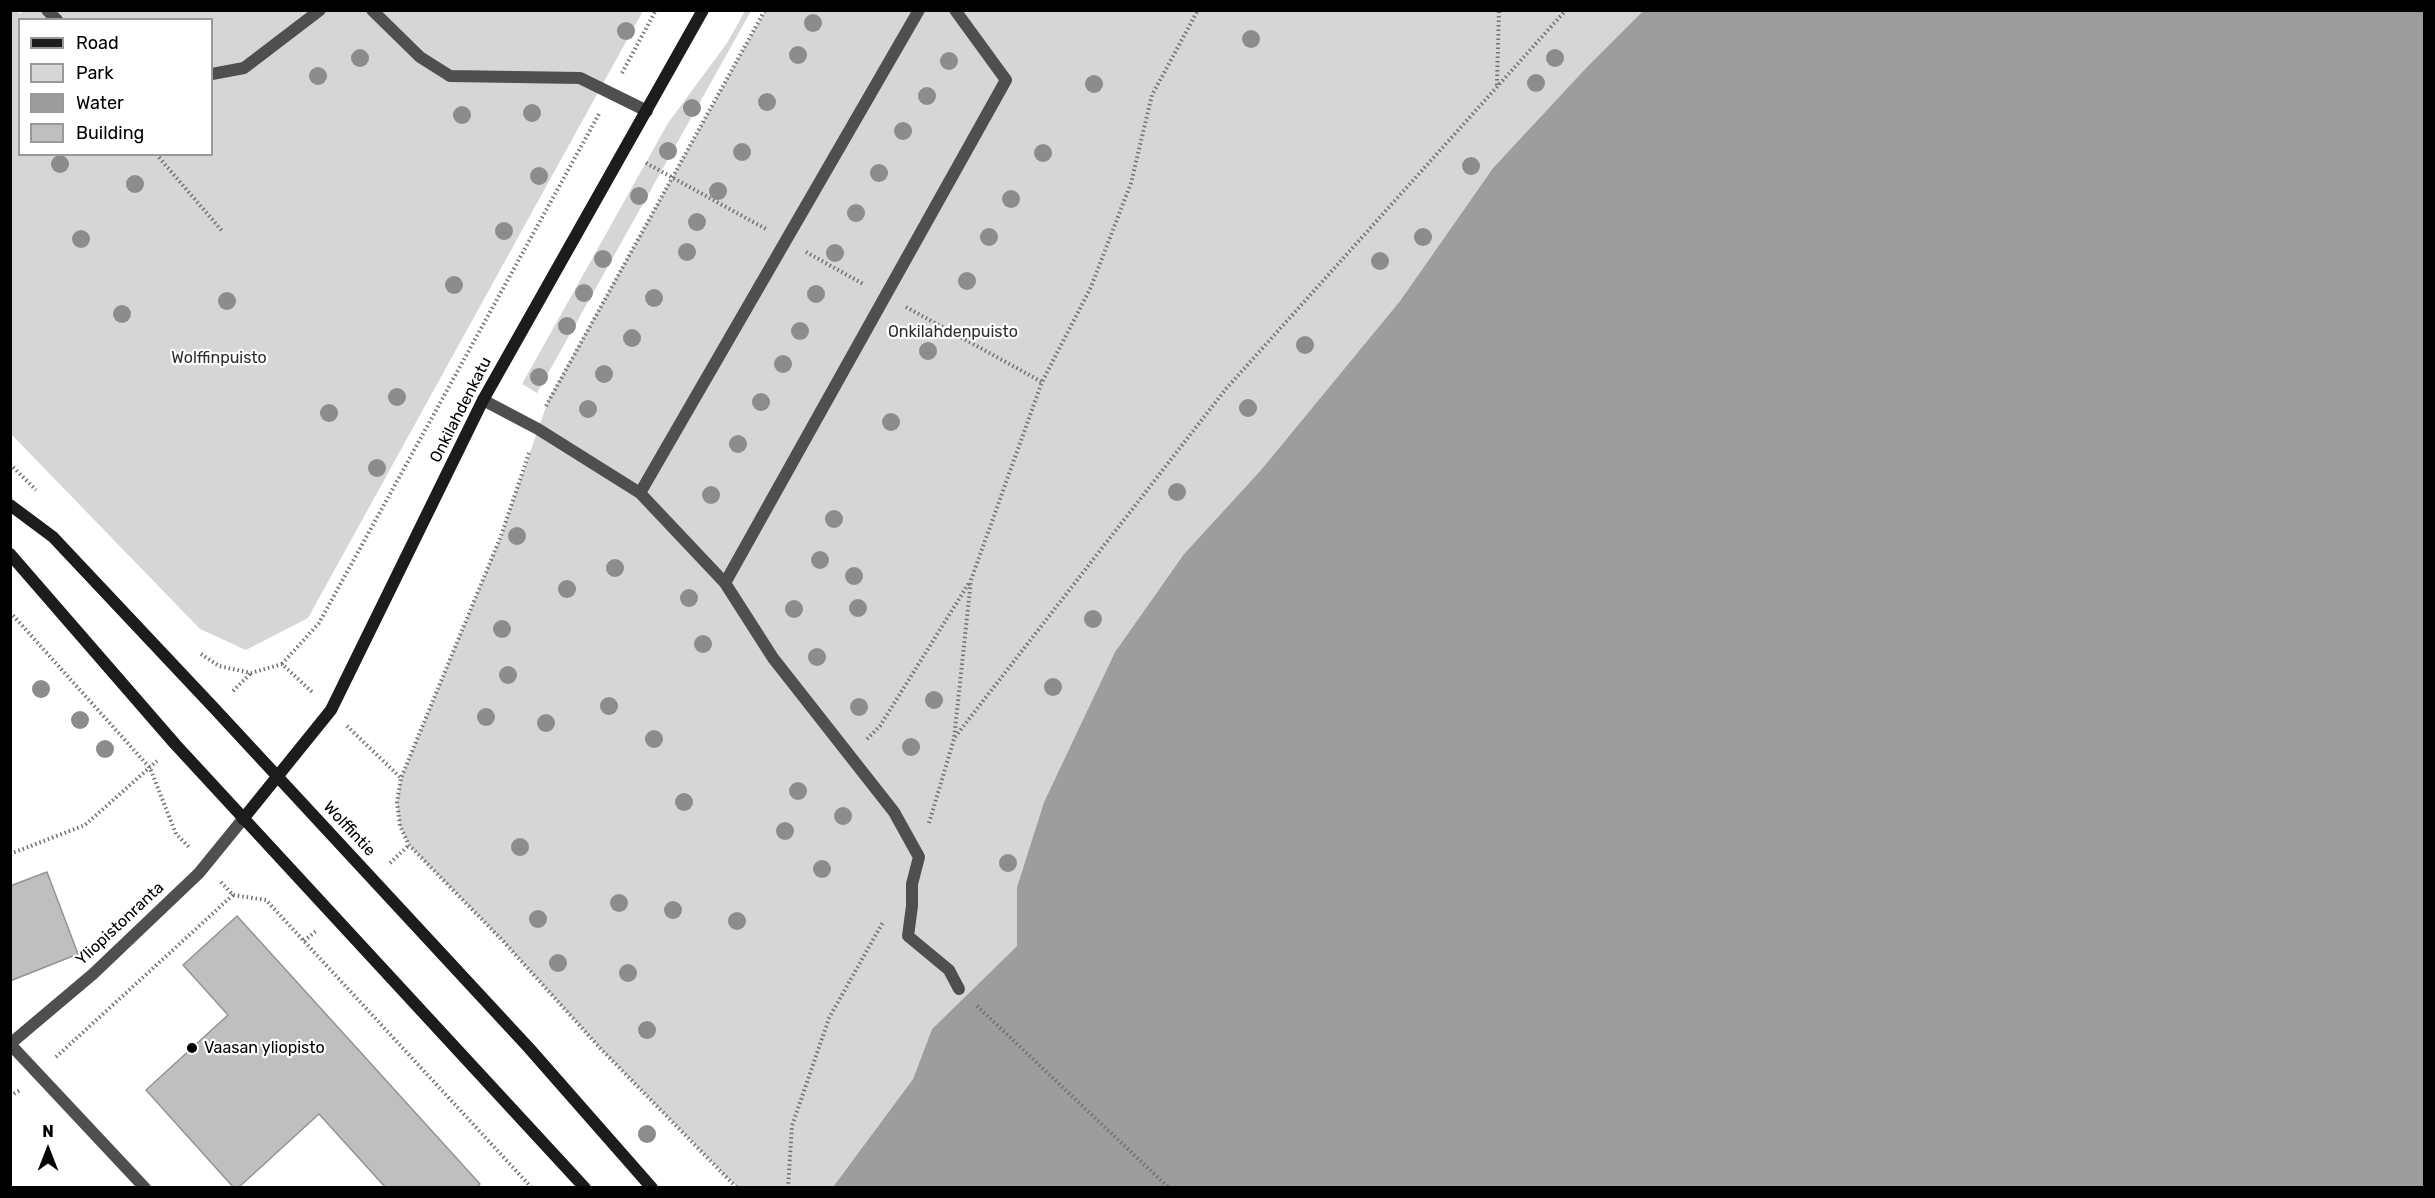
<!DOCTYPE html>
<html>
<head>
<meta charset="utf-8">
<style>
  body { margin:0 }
  #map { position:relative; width:2435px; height:1198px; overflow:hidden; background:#fff; font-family:Rubik,sans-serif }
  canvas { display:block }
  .frame { position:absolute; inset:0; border:12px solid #000; pointer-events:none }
  .legend { position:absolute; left:18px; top:18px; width:195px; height:138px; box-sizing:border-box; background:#fff; border:2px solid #999; margin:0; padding:8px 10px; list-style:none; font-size:18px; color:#000 }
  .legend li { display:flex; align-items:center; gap:12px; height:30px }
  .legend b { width:30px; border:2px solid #999 }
  .north { position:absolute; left:18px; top:1120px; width:60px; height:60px; -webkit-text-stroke:4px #fff; paint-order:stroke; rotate:0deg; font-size:16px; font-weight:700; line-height:24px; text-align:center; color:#000 }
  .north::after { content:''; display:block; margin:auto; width:21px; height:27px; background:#000; clip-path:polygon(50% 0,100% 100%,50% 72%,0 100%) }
</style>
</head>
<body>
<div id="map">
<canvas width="2435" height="1198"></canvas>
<div class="frame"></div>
<ul class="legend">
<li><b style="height:8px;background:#1c1c1c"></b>Road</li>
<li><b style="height:16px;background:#d6d6d6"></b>Park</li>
<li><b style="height:16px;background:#9d9d9d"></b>Water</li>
<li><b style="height:16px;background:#bfbfbf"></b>Building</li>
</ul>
<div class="north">N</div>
</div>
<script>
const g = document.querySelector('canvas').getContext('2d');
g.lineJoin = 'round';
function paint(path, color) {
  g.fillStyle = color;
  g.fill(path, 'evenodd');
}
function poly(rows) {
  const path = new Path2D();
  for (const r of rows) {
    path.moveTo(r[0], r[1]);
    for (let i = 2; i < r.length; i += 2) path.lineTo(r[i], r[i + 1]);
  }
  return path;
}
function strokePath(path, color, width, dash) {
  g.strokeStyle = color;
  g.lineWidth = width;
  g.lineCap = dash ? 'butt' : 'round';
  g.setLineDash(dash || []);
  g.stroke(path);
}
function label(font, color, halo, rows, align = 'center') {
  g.font = font + ' Rubik,sans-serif';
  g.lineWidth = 4.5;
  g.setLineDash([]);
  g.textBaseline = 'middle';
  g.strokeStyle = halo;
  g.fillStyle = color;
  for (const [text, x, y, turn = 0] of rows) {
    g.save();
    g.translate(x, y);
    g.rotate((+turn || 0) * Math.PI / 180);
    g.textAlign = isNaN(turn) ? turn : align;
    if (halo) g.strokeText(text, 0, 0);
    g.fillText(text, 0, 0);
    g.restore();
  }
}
const green = poly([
  [23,10,643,11,308,618,246,650,200,629,11,434,11,11,17,11,20,14],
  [20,20,212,20,212,154,20,154],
  [745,11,751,11,537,393,522,384,668,123,727,43],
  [765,11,1643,11,1586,68,1493,168,1400,301,1261,470,1184,554,1115,652,1044,802,1017,887,1017,946,932,1029,913,1079,833,1187,737,1187,600,1048,503,941,409,845,400,826,397,802,401,778,501,536,549,398]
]);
const water = poly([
  [1643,11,2424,11,2424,1187,833,1187,913,1079,932,1029,1017,946,1017,887,1044,802,1115,652,1184,554,1261,470,1400,301,1493,168,1586,68]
]);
const building = poly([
  [47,872,78,954,10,981,10,886,47,872],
  [237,916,480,1184,476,1188,386,1188,319,1114,238,1188,234,1188,146,1090,228,1015,183,965,237,916]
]);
const path = poly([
  [622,73,656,10],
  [1497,85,1499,10],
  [156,154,223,232],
  [646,163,766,229],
  [806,252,865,285],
  [906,307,1042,382],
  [546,406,765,10],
  [529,453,501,536,401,778,397,802,400,826,409,845,503,941,600,1048,737,1188],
  [10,464,36,490],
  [10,612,150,768,176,834,190,848],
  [201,654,219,666,251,673,282,664,312,692],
  [282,664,319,623,599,114],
  [233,691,251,673],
  [347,726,401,778],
  [955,737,1225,390,1566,10],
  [867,739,880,726,969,583],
  [929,823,954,739,971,580,1042,382,1091,287,1131,183,1152,95,1198,10],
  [10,854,85,825,157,761],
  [390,863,409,845],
  [221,882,233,895,266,900,532,1188],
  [304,941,316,931],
  [977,1006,1169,1188],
  [56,1057,233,895],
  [10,1096,20,1090],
  [788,1188,792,1126,829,1018,883,922]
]);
const service = poly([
  [47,10,57,20],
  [372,10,420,57,450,76,580,78,647,111],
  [212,74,244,68,320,10],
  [483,400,538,429,640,493,725,583,773,658,894,812,919,857,912,884,912,906,908,936,949,970,959,989],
  [640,493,919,10],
  [725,583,1006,80,955,10],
  [10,1044,145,1188]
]);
const minor = poly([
  [10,1044,93,974,199,873,243,819]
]);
const secondary = poly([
  [10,505,53,537,214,708,529,1048,652,1188],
  [10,554,175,744,585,1188],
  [243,819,331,710,483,400,703,10]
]);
const trees = [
  [813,23],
  [626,31],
  [1251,39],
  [798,55],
  [360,58],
  [1555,58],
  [949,61],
  [318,76],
  [1536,83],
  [1094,84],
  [927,96],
  [767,102],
  [692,108],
  [532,113],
  [462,115],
  [903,131],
  [668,151],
  [742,152],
  [1043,153],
  [60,164],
  [1471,166],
  [879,173],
  [539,176],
  [135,184],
  [718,191],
  [639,196],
  [1011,199],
  [856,213],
  [697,222],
  [504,231],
  [989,237],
  [1423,237],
  [81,239],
  [687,252],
  [835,253],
  [603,259],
  [1380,261],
  [967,281],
  [454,285],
  [584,293],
  [816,294],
  [654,298],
  [227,301],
  [122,314],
  [567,326],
  [800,331],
  [632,338],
  [1305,345],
  [928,351],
  [783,364],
  [604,374],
  [539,377],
  [397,397],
  [761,402],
  [1248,408],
  [588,409],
  [329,413],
  [891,422],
  [738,444],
  [377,468],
  [1177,492],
  [711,495],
  [834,519],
  [517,536],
  [820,560],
  [615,568],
  [854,576],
  [567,589],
  [689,598],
  [858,608],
  [794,609],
  [1093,619],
  [502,629],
  [703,644],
  [817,657],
  [508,675],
  [1053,687],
  [41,689],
  [934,700],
  [609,706],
  [859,707],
  [486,717],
  [80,720],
  [546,723],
  [654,739],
  [911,747],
  [105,749],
  [798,791],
  [684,802],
  [843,816],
  [785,831],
  [520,847],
  [1008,863],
  [822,869],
  [619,903],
  [673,910],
  [538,919],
  [737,921],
  [558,963],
  [628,973],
  [647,1030],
  [647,1134]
];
const markers = [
  [192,1048,6,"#000"]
];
const parkNames = [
  ["Onkilahdenpuisto",953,332],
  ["Wolffinpuisto",219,358]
];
const streetNames = [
  ["Onkilahdenkatu",461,410,-63],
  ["Wolffintie",349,829,47],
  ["Yliopistonranta",120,924,-43]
];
const poiNames = [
  ["Vaasan yliopisto",204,1048]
];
paint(green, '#d6d6d6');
paint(water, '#9d9d9d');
paint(building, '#bfbfbf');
strokePath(building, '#939393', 1.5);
strokePath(path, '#717171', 4, [1.5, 3]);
strokePath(service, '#4f4f4f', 12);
strokePath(minor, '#4f4f4f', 12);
strokePath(secondary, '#1c1c1c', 12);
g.fillStyle = '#8c8c8c';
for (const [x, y] of trees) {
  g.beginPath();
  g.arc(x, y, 9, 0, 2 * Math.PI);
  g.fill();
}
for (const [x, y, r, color] of markers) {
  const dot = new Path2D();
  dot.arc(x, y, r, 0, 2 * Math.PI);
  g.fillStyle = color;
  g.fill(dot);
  strokePath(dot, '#fff', 2);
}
label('16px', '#2d2d2d', '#fff', parkNames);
label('16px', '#000', '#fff', streetNames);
label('16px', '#000', '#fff', poiNames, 'left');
</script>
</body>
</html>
